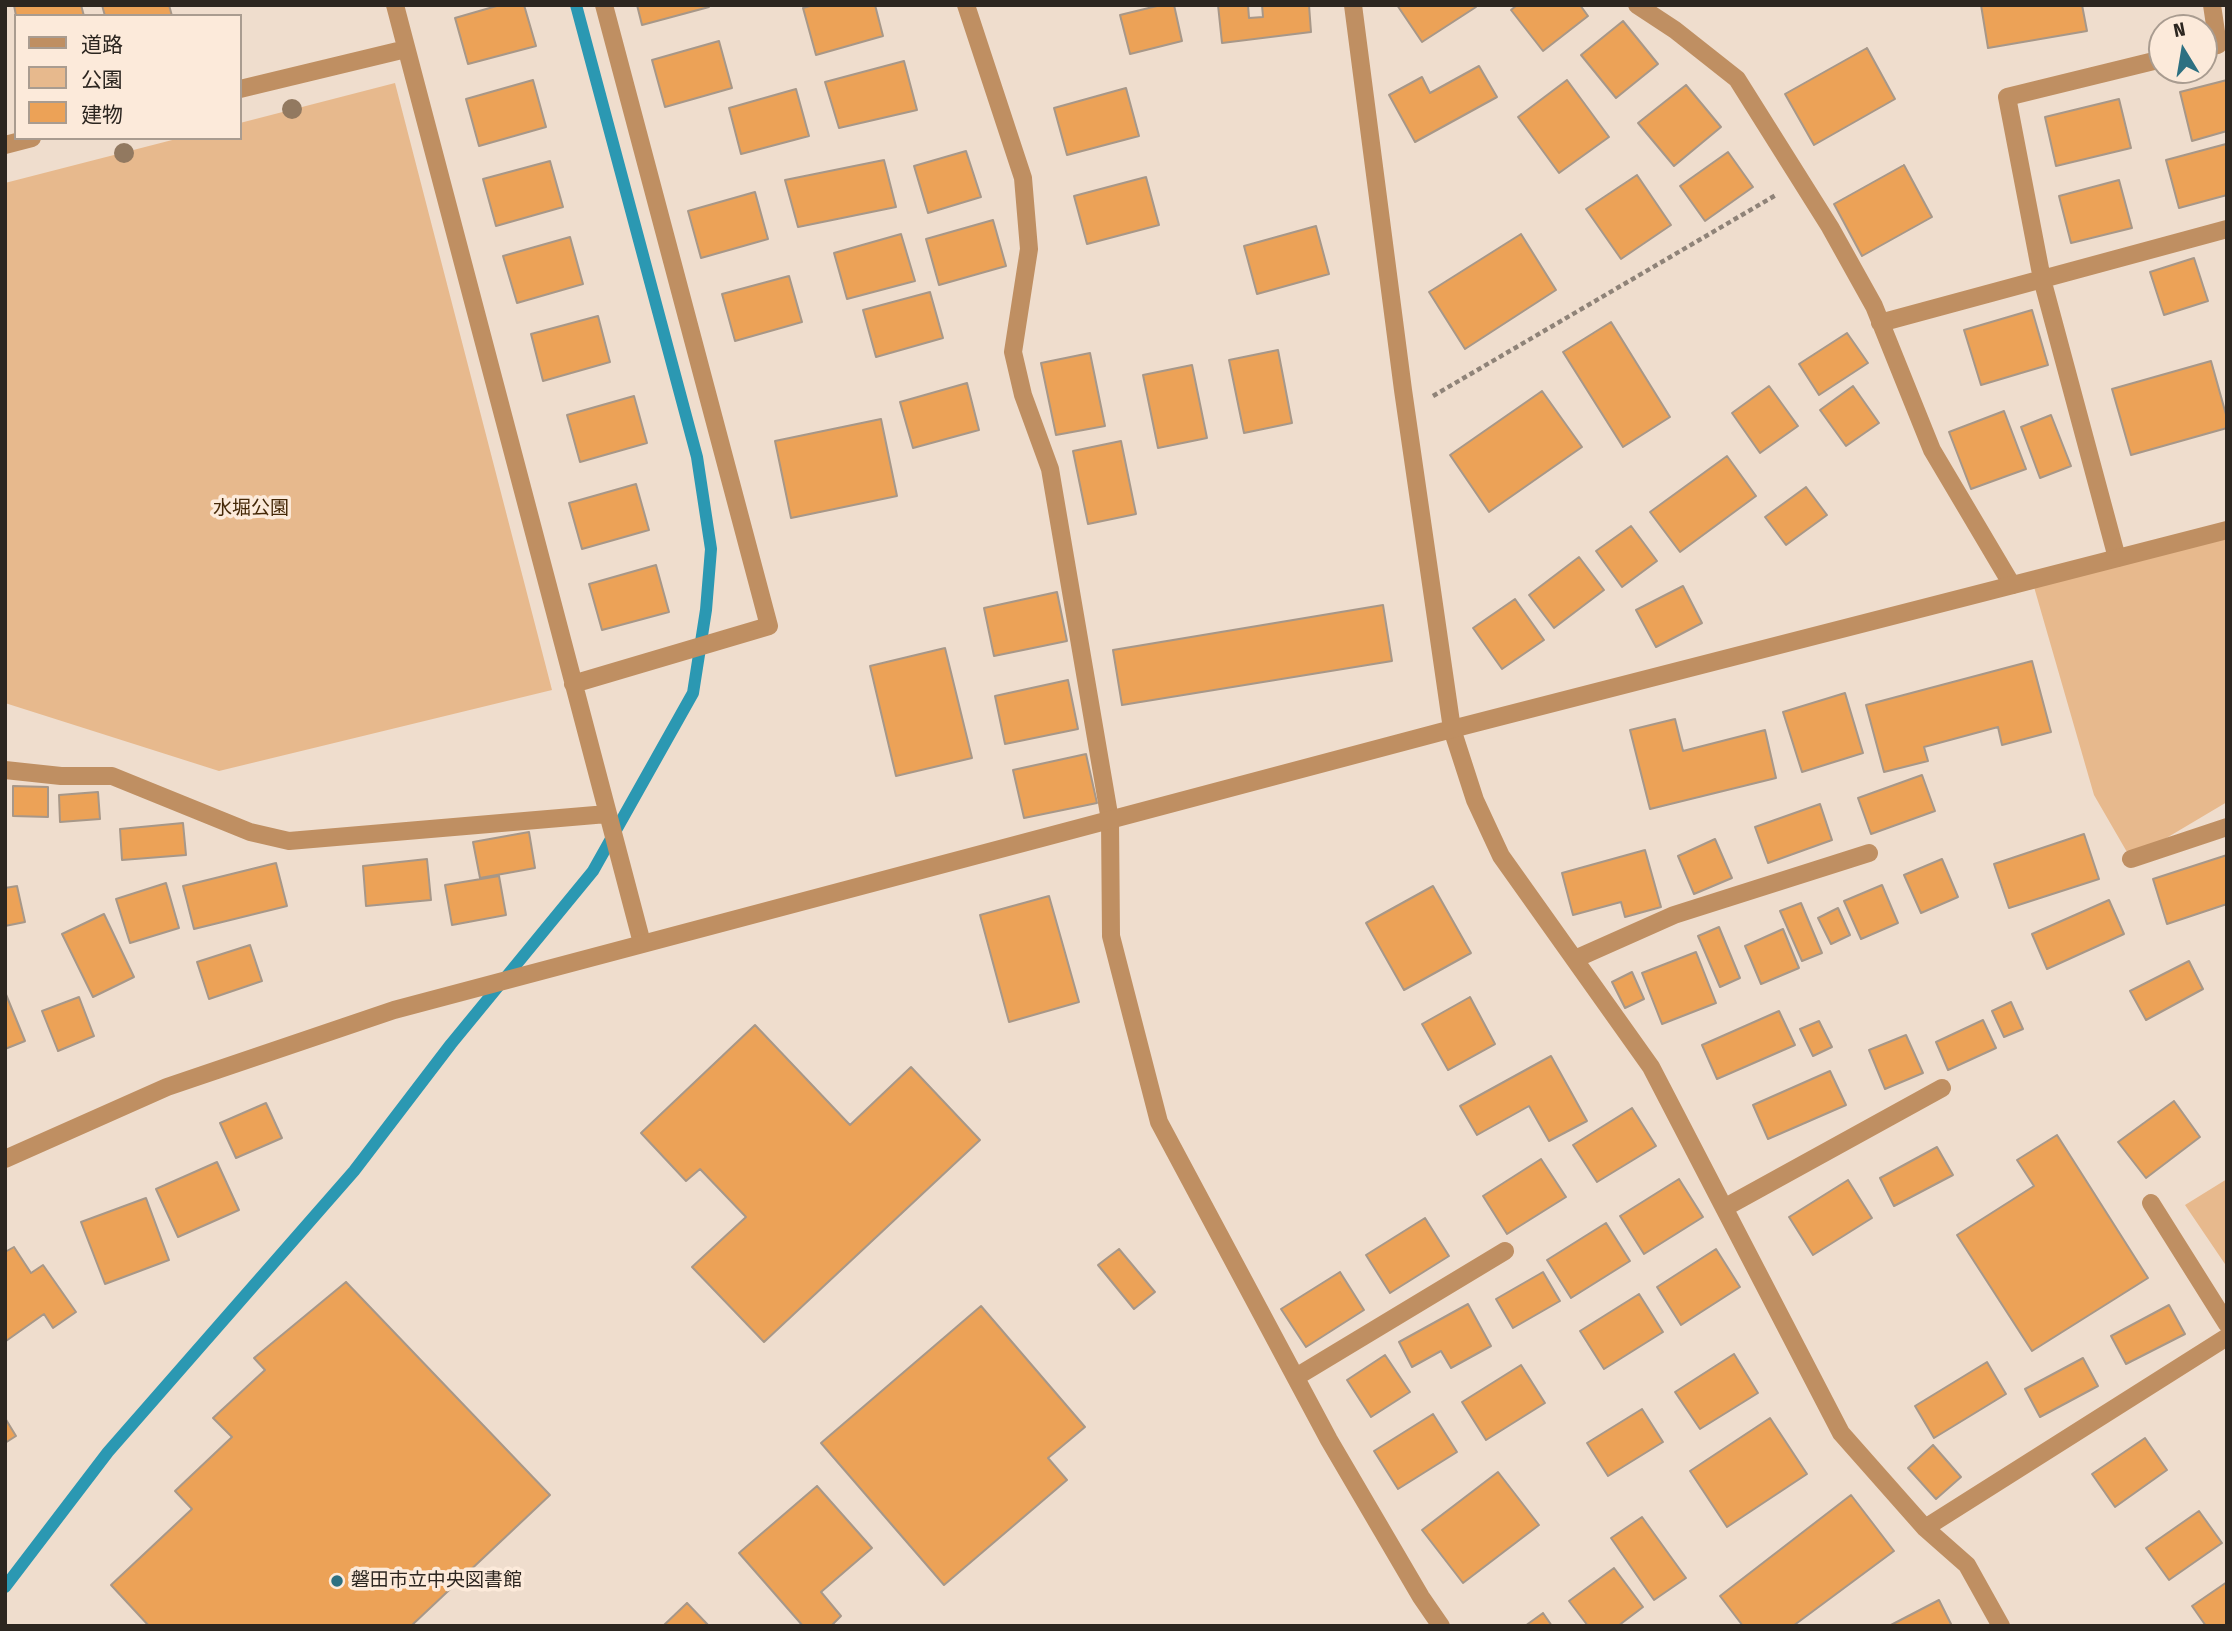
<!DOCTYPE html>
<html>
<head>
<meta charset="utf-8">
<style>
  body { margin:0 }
  #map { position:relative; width:2232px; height:1631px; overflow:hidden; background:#efddcd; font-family:"Fira Sans Condensed","Noto Sans JP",sans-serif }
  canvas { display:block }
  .frame { position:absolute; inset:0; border:7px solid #2c2620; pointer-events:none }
  .legend { position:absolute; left:14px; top:14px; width:228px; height:126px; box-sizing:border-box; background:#fceada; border:2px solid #a99c90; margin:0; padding:9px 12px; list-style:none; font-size:21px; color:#2c2620 }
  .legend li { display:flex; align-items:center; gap:14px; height:35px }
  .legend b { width:35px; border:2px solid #a99c90 }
  .north { position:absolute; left:2148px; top:14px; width:70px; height:70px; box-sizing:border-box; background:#fceada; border:2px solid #a99c90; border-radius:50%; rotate:349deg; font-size:19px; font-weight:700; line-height:28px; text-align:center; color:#2c2620 }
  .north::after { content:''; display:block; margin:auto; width:24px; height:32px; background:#2d7081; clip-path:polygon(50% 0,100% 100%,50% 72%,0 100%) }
</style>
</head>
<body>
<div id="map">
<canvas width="2232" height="1631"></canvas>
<div class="frame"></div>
<ul class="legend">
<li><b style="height:9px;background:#bf8f62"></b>道路</li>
<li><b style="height:19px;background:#e7b98d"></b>公園</li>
<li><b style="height:19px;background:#eca257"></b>建物</li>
</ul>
<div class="north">N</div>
</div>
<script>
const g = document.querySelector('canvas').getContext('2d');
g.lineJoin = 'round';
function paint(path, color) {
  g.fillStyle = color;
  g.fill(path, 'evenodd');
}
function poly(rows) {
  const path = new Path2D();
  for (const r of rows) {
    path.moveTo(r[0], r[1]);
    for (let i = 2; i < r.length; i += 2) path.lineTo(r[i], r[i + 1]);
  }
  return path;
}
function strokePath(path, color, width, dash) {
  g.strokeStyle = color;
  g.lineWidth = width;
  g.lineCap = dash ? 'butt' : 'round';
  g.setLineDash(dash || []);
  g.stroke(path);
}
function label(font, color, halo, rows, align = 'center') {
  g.font = font + ' "Fira Sans Condensed","Noto Sans JP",sans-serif';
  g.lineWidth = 7;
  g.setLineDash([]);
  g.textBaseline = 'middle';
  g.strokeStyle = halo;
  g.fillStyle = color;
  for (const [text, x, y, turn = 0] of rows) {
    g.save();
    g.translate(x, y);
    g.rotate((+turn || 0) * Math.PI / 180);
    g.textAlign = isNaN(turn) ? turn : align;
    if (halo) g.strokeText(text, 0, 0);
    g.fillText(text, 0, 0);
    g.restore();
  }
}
const green = poly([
  [395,83,552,690,219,771,5,703,5,183,180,138,240,138,240,123],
  [2227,530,2227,802,2131,859,2094,795,2032,580],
  [2227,1179,2227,1267,2185,1205]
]);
const stream = poly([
  [5,1587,108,1452,354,1171,451,1044,593,871,693,693,706,610,711,549,697,457,576,5]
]);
const building = poly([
  [14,5,81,5,84,16,16,16,14,5],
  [102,5,169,5,172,16,105,16,102,5],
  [500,5,524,5,536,46,468,64,455,18,500,5],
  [637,5,709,5,709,7,642,25,637,5],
  [814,5,875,5,883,36,816,55,803,8,814,5],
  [1161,5,1174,5,1182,41,1130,54,1120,15,1161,5],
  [1218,5,1248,5,1249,18,1263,17,1262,5,1309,5,1311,32,1222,43,1218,5],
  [1397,5,1475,5,1476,7,1422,42,1397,5],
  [1517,5,1580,5,1588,16,1543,51,1511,10,1517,5],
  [1981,5,2082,5,2087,31,1988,48,1981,5],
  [1623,21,1658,64,1616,98,1581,55,1623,21],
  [719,41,732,88,665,107,652,60,719,41],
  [1867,48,1895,99,1814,145,1785,94,1867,48],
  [904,61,917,110,839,128,825,82,904,61],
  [1479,66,1497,97,1415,142,1389,95,1422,77,1430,93,1479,66],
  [533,80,546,127,479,146,466,99,533,80],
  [1567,80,1609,137,1559,173,1518,117,1567,80],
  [2227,80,2227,131,2192,141,2180,92,2227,80],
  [1686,85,1721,127,1674,166,1638,123,1686,85],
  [1126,88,1139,136,1067,155,1054,108,1126,88],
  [796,89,809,136,741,154,729,108,796,89],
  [2119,99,2131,148,2056,166,2045,117,2119,99],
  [2226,144,2227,195,2179,208,2166,160,2226,144],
  [966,151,981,197,928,213,914,166,966,151],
  [1728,152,1753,187,1705,221,1680,186,1728,152],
  [884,160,896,207,798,227,785,180,884,160],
  [550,161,563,207,496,226,483,179,550,161],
  [1904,165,1932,217,1862,256,1834,204,1904,165],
  [1637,175,1671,225,1621,259,1586,209,1637,175],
  [1146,177,1159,225,1087,244,1074,196,1146,177],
  [2119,180,2132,228,2071,243,2059,196,2119,180],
  [755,192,768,239,701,258,688,211,755,192],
  [993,220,1006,266,939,285,926,239,993,220],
  [1316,226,1329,274,1257,294,1244,246,1316,226],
  [901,234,915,281,847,299,834,253,901,234],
  [1521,234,1556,290,1465,349,1429,292,1521,234],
  [570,237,583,284,517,303,503,256,570,237],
  [2194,258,2208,301,2164,315,2150,272,2194,258],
  [789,276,802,322,735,341,722,294,789,276],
  [930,292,943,338,876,357,863,310,930,292],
  [2032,310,2048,365,1981,385,1964,330,2032,310],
  [598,316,610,362,543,381,531,334,598,316],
  [1611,322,1670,417,1623,447,1563,352,1611,322],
  [1847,333,1868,363,1819,395,1799,364,1847,333],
  [1278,350,1292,423,1244,433,1229,360,1278,350],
  [1090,353,1105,426,1056,435,1041,363,1090,353],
  [2211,361,2227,418,2227,428,2131,455,2112,389,2211,361],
  [1192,365,1207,438,1158,448,1143,375,1192,365],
  [967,383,979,430,913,448,900,402,967,383],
  [1769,386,1798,426,1760,453,1732,413,1769,386],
  [1853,386,1879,423,1846,446,1820,410,1853,386],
  [1542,391,1582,447,1489,512,1450,455,1542,391],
  [634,396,647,443,580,462,567,415,634,396],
  [2004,411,2026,469,1971,489,1949,432,2004,411],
  [2051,415,2071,466,2040,478,2021,427,2051,415],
  [881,419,897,496,791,518,775,441,881,419],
  [1121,441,1136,514,1088,524,1073,451,1121,441],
  [1727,456,1756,496,1680,552,1650,512,1727,456],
  [636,484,649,530,582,549,569,503,636,484],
  [1806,487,1827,515,1786,545,1765,517,1806,487],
  [1631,526,1657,561,1622,587,1596,551,1631,526],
  [1579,557,1604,590,1554,628,1529,595,1579,557],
  [656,565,669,612,602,630,589,584,656,565],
  [1683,586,1702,623,1656,647,1636,610,1683,586],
  [1057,592,1067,641,994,656,984,608,1057,592],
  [1515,599,1544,640,1502,669,1473,628,1515,599],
  [1383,605,1392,661,1122,705,1113,650,1383,605],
  [945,648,972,758,896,776,870,666,945,648],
  [2032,661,2051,732,2002,745,1998,727,1924,747,1928,761,1884,772,1866,705,2032,661],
  [1068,680,1078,729,1005,744,995,696,1068,680],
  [1845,693,1863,753,1802,772,1783,712,1845,693],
  [1675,719,1683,751,1765,730,1776,778,1650,809,1630,730,1675,719],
  [1086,754,1097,803,1024,818,1013,770,1086,754],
  [1922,775,1935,811,1871,834,1858,798,1922,775],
  [13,786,48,787,48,817,13,816,13,786],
  [98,792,100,819,60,822,59,795,98,792],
  [1820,804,1832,840,1768,863,1755,827,1820,804],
  [183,823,186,855,122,860,120,829,183,823],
  [529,832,535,868,480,878,473,842,529,832],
  [2084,834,2099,879,2009,908,1994,864,2084,834],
  [1715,839,1732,878,1694,894,1678,856,1715,839],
  [1645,850,1661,907,1625,917,1621,902,1573,915,1562,873,1645,850],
  [2227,855,2227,904,2167,924,2153,879,2227,855],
  [427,859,431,900,366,906,363,866,427,859],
  [1942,859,1958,897,1921,913,1904,875,1942,859],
  [276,863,287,906,194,929,183,886,276,863],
  [499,876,506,915,452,925,445,885,499,876],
  [166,883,179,928,130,943,116,899,166,883],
  [1882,885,1898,923,1861,939,1844,901,1882,885],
  [17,886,25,922,5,926,5,888,17,886],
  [1433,886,1471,953,1404,990,1366,923,1433,886],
  [1049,896,1079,1002,1009,1022,980,915,1049,896],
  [2109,900,2124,934,2047,969,2032,934,2109,900],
  [1801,903,1822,953,1802,961,1780,911,1801,903],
  [1838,908,1850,935,1831,944,1818,918,1838,908],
  [104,914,134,977,93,997,62,934,104,914],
  [1719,927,1740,978,1720,987,1698,936,1719,927],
  [1783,929,1799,968,1761,984,1745,946,1783,929],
  [250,945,262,981,209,999,197,962,250,945],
  [1696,952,1716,1003,1662,1024,1642,973,1696,952],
  [2189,961,2203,989,2146,1020,2130,991,2189,961],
  [1632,972,1644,999,1625,1008,1612,982,1632,972],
  [5,992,25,1041,5,1049,5,992],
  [79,997,94,1036,58,1051,42,1011,79,997],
  [1470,997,1495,1044,1448,1070,1422,1024,1470,997],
  [2011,1002,2023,1029,2004,1037,1992,1011,2011,1002],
  [1779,1011,1795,1045,1717,1079,1702,1045,1779,1011],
  [1983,1020,1996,1048,1948,1070,1936,1042,1983,1020],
  [1819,1021,1832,1047,1813,1056,1800,1029,1819,1021],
  [755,1025,850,1125,911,1067,980,1140,764,1342,692,1267,746,1217,700,1169,686,1181,641,1133,755,1025],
  [1906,1035,1923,1073,1885,1089,1869,1050,1906,1035],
  [1551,1056,1587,1121,1549,1141,1529,1106,1477,1135,1460,1106,1551,1056],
  [1830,1071,1846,1105,1768,1139,1753,1105,1830,1071],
  [2174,1101,2200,1137,2146,1178,2118,1142,2174,1101],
  [266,1103,282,1138,236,1158,220,1123,266,1103],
  [1632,1108,1656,1146,1597,1182,1573,1145,1632,1108],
  [2057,1135,2148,1278,2032,1351,1957,1235,2034,1186,2017,1160,2057,1135],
  [1937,1147,1953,1175,1894,1206,1880,1178,1937,1147],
  [1541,1159,1566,1197,1507,1234,1483,1196,1541,1159],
  [217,1162,239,1210,178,1237,156,1189,217,1162],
  [1679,1179,1703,1217,1644,1254,1620,1216,1679,1179],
  [1848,1180,1872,1218,1813,1255,1789,1217,1848,1180],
  [146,1198,169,1260,105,1284,81,1222,146,1198],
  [1425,1218,1449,1256,1390,1293,1366,1255,1425,1218],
  [1606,1223,1630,1261,1571,1298,1547,1260,1606,1223],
  [14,1247,31,1273,43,1265,76,1312,53,1328,44,1314,6,1341,5,1252,14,1247],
  [1119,1249,1155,1292,1134,1309,1098,1265,1119,1249],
  [1716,1249,1740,1287,1681,1325,1657,1287,1716,1249],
  [1340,1272,1364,1310,1306,1347,1281,1309,1340,1272],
  [1543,1272,1560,1301,1513,1328,1496,1299,1543,1272],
  [346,1282,550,1495,411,1626,149,1626,111,1585,192,1509,175,1491,232,1437,213,1418,265,1370,254,1358,346,1282],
  [1639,1294,1663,1332,1604,1369,1580,1331,1639,1294],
  [1468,1304,1491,1346,1451,1368,1441,1351,1412,1367,1399,1342,1468,1304],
  [2169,1305,2185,1334,2126,1364,2111,1336,2169,1305],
  [981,1306,1085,1427,1048,1458,1067,1480,944,1585,821,1443,981,1306],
  [1734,1354,1758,1393,1700,1429,1675,1392,1734,1354],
  [1385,1355,1410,1392,1371,1417,1347,1380,1385,1355],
  [2083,1358,2098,1386,2040,1417,2025,1389,2083,1358],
  [1987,1362,2006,1394,1934,1438,1915,1406,1987,1362],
  [1521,1365,1545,1403,1486,1440,1462,1402,1521,1365],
  [1642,1409,1663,1442,1608,1476,1587,1443,1642,1409],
  [1433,1414,1457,1452,1398,1489,1374,1451,1433,1414],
  [5,1418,16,1436,5,1443,5,1418],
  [1770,1418,1807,1474,1727,1527,1690,1471,1770,1418],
  [2145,1438,2167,1470,2115,1507,2092,1474,2145,1438],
  [1933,1445,1961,1477,1936,1499,1908,1468,1933,1445],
  [1498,1472,1539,1525,1463,1583,1422,1530,1498,1472],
  [817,1486,872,1548,821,1592,841,1616,831,1626,803,1626,739,1553,817,1486],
  [1851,1495,1894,1551,1793,1626,1743,1626,1720,1596,1851,1495],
  [2199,1511,2222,1543,2169,1580,2146,1548,2199,1511],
  [1642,1517,1686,1578,1654,1600,1611,1538,1642,1517],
  [1614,1568,1643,1607,1618,1626,1588,1626,1569,1601,1614,1568],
  [2227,1582,2227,1626,2206,1626,2192,1606,2227,1582],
  [1939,1600,1952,1626,1889,1626,1939,1600],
  [687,1603,709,1626,663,1626,687,1603],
  [1543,1613,1552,1626,1525,1626,1543,1613]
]);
const path = poly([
  [1433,396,1776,195]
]);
const minor = poly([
  [395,5,642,943],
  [966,5,1023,178,1029,249,1013,352,1023,395,1050,469,1110,820,1111,936,1159,1122,1329,1440,1421,1597,1441,1626],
  [1637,5,1675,30,1737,79,1830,227,1874,306,1932,450,2012,585],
  [2204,48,2218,45,2212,5],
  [240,89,406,49],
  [5,145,32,138],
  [1880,323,2227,229],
  [2117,558,2042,279,2007,97,2162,59],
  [573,684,769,626,604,5],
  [1452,729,1475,800,1501,856,1651,1067,1841,1433,1925,1528,1967,1565,2001,1626],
  [5,770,61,776,112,776,250,832,289,841,607,814],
  [2131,859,2227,827],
  [1575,959,1674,915,1869,853],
  [2151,1203,2227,1324],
  [1724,1208,1942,1088],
  [1296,1377,1505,1251],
  [1925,1528,2227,1337]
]);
const tertiary = poly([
  [1353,5,1403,390,1452,729],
  [5,1159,167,1087,394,1010,1452,729,2227,530]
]);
const trees = [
  [292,109],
  [124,153]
];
const markers = [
  [337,1581,7,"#2d7081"]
];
const parkNames = [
  ["水堀公園",251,509]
];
const poiNames = [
  ["磐田市立中央図書館",351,1581]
];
paint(green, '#e7b98d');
strokePath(stream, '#2b98b2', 12);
paint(building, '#eca257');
strokePath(building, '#a79788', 2);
strokePath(path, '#8f8378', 4.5, [5, 3.5]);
strokePath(minor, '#bf8f62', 18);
strokePath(tertiary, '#bf8f62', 18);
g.fillStyle = '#927960';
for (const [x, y] of trees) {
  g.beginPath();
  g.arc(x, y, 10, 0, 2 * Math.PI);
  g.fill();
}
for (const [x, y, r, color] of markers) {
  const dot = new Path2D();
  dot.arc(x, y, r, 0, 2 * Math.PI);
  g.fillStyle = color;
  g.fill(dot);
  strokePath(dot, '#fceada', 2.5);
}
label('19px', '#452807', '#fceada', parkNames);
label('19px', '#2c2620', '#fceada', poiNames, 'left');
</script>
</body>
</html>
